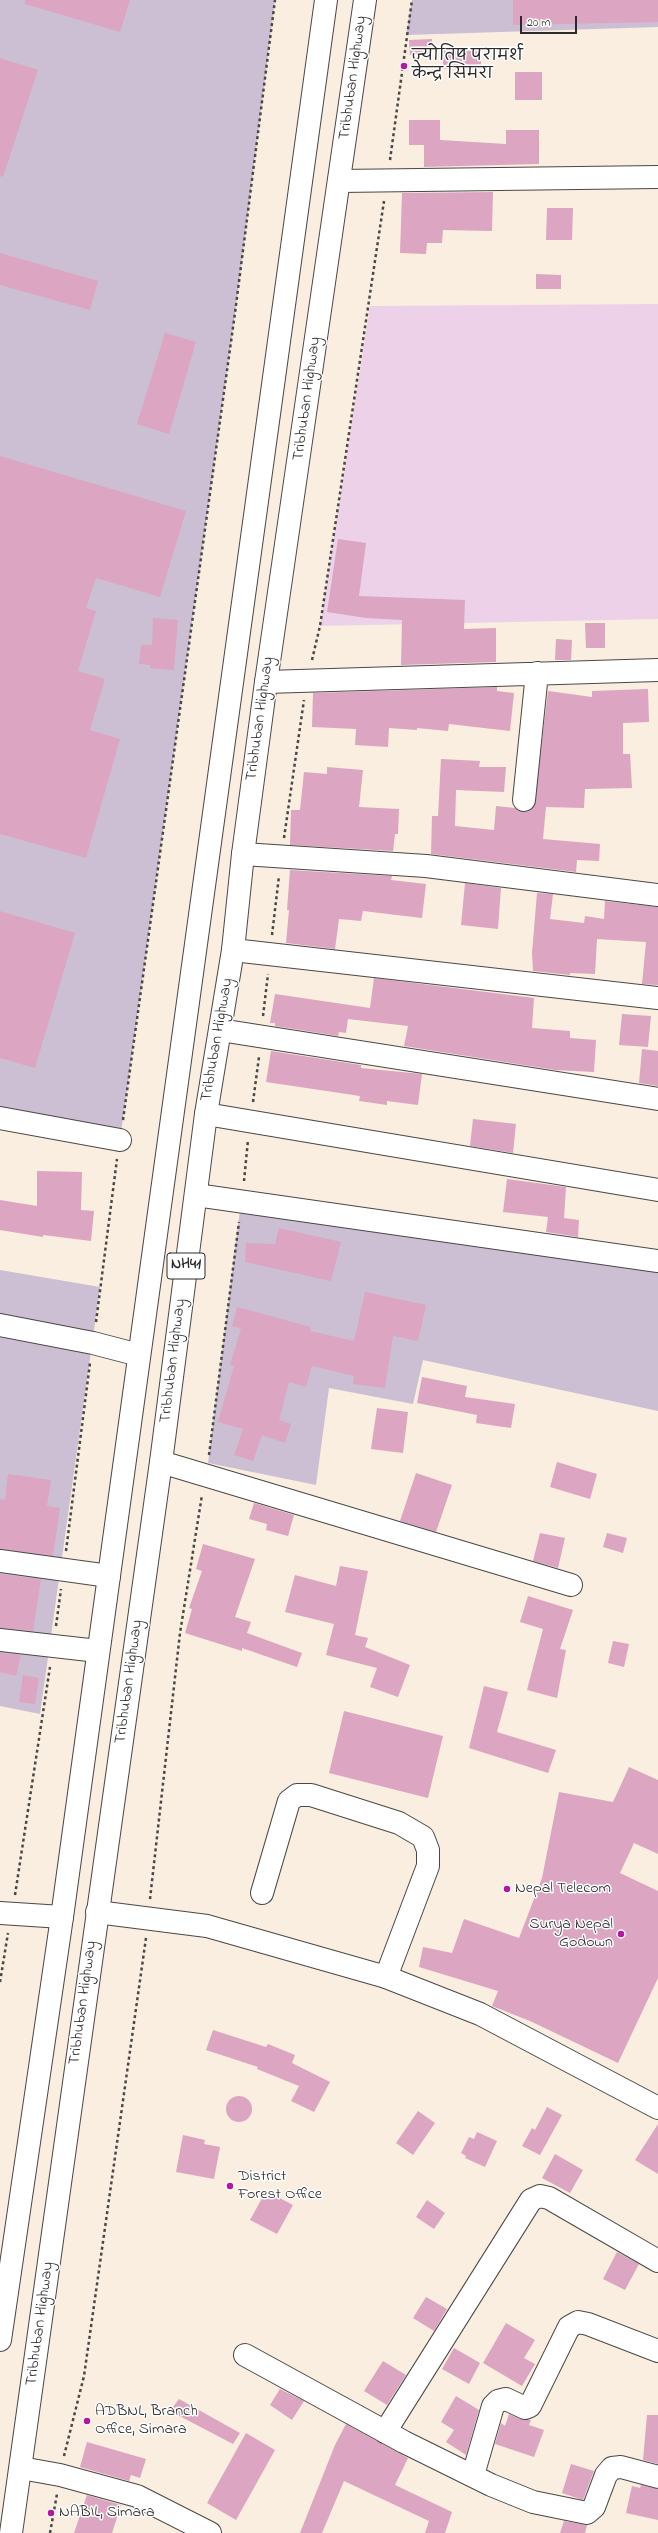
<!DOCTYPE html>
<html>
<head>
<meta charset="utf-8">
<style>
  body { margin:0 }
  #map { position:relative; width:658px; height:2533px; overflow:hidden; background:#f9eedf; font-family:"Indie Flower",sans-serif }
  canvas { display:block }
  .scale { position:absolute; left:520px; top:16px; width:57px; height:18px; box-sizing:border-box; border:2px solid #2b2b2b; border-top:0; padding-left:5px; font-size:12px; line-height:14px; white-space:nowrap; color:#2b2b2b; -webkit-text-stroke:3px #fff; paint-order:stroke }
</style>
</head>
<body>
<div id="map">
<canvas width="658" height="2533"></canvas>
<div class="scale">20 m</div>
</div>
<script>
const g = document.querySelector('canvas').getContext('2d');
g.lineJoin = 'round';
function paint(path, color) {
  g.fillStyle = color;
  g.fill(path, 'evenodd');
}
function poly(rows) {
  const path = new Path2D();
  for (const r of rows) {
    if (r.length === 3) {
      path.moveTo(r[0] + r[2], r[1]);
      path.arc(r[0], r[1], r[2], 0, 2 * Math.PI);
      continue;
    }
    path.moveTo(r[0], r[1]);
    for (let i = 2; i < r.length; i += 2) path.lineTo(r[i], r[i + 1]);
  }
  return path;
}
function strokePath(path, color, width, dash) {
  g.strokeStyle = color;
  g.lineWidth = width;
  g.lineCap = dash ? 'butt' : 'round';
  g.setLineDash(dash || []);
  g.stroke(path);
}
function label(font, color, halo, rows, align = 'center') {
  g.font = font + ' "Indie Flower","Playpen Sans Deva",sans-serif';
  g.lineWidth = 3;
  g.setLineDash([]);
  g.textBaseline = 'middle';
  g.strokeStyle = halo;
  g.fillStyle = color;
  for (const [text, x, y, turn = 0] of rows) {
    g.save();
    g.translate(x, y);
    g.rotate((+turn || 0) * Math.PI / 180);
    g.textAlign = isNaN(turn) ? turn : align;
    if (halo) g.strokeText(text, 0, 0);
    g.fillText(text, 0, 0);
    g.restore();
  }
}
const built = poly([
  [658,304,658,619,320,626,370,306]
]);
const industrial = poly([
  [0,0,275,0,236,306,120,1140,0,1118],
  [412,0,658,0,658,27,406,35],
  [241,1202,658,1260,658,1411,423,1360,413,1404,329,1388,316,1485,208,1463],
  [0,1270,100,1287,40,1714,0,1706]
]);
const building = poly([
  [25,0,130,0,120,32,25,4],
  [513,0,658,0,658,22,513,25],
  [432,39,432,54,410,55,409,40],
  [443,50,481,51,481,69,443,69],
  [0,58,38,70,3,177,0,176],
  [515,72,542,72,542,100,515,100],
  [409,120,440,120,440,140,506,144,506,130,539,130,539,164,424,167,424,145,409,145],
  [493,192,492,231,443,230,442,243,427,243,426,254,400,253,402,193],
  [547,208,573,208,572,240,546,240],
  [0,253,98,281,90,310,0,285],
  [536,274,561,275,561,289,536,289],
  [165,333,196,342,169,434,137,424],
  [0,456,186,511,160,597,96,578,86,608,96,611,78,671,105,679,90,730,120,739,86,858,0,834],
  [338,539,366,543,359,596,465,600,464,629,496,628,496,662,401,665,402,620,366,618,327,612],
  [153,618,178,620,174,670,150,668,150,665,139,664,141,645,152,645],
  [585,623,605,623,605,648,586,648],
  [556,639,572,640,571,660,555,660],
  [497,687,497,691,514,693,510,731,449,724,448,731,417,728,417,730,389,728,388,747,355,745,356,729,312,727,313,693],
  [648,689,649,722,623,723,623,754,630,754,632,788,585,789,584,808,546,807,543,839,600,844,599,861,577,860,576,872,431,854,432,816,438,816,441,759,480,761,479,767,506,767,504,792,456,790,455,826,494,830,496,806,515,808,523,812,534,807,548,691,592,697,592,691],
  [327,767,363,770,359,807,399,809,398,834,395,834,393,851,290,845,291,810,300,810,304,772,327,774],
  [290,870,392,876,391,880,426,884,422,918,363,911,361,921,339,919,335,949,286,943,289,910,287,910],
  [465,883,501,888,498,929,461,925],
  [537,893,553,894,550,919,584,923,585,916,604,919,605,901,658,907,658,985,642,984,646,942,597,939,595,974,570,973,570,975,533,971,532,953],
  [0,911,75,933,35,1068,0,1058],
  [374,978,534,998,532,1028,570,1031,570,1038,596,1040,594,1072,555,1070,404,1046,408,1026,348,1019,346,1033,339,1032,338,1036,275,1026,275,1023,270,1023,275,994,370,1008],
  [622,1014,651,1016,648,1047,619,1045],
  [642,1049,658,1051,658,1086,639,1083],
  [271,1051,361,1065,361,1068,422,1074,418,1105,387,1101,387,1105,359,1101,360,1096,266,1082],
  [473,1119,516,1124,513,1153,470,1146],
  [37,1171,82,1172,81,1210,94,1211,91,1241,43,1235,43,1237,0,1230,0,1200,37,1206],
  [507,1179,566,1187,564,1218,579,1220,578,1237,546,1232,548,1217,503,1212],
  [279,1228,341,1242,331,1281,245,1262,246,1243,275,1244],
  [365,1292,426,1305,418,1341,393,1336,385,1388,353,1384,354,1376,312,1366,306,1387,289,1382,279,1420,291,1424,285,1443,262,1435,253,1461,234,1455,243,1429,218,1422,234,1366,230,1365,241,1329,232,1326,237,1307,311,1327,310,1331,354,1341],
  [422,1377,467,1386,465,1397,515,1404,511,1428,476,1423,477,1415,417,1403],
  [377,1408,408,1412,403,1453,371,1449],
  [557,1462,597,1474,590,1499,550,1487],
  [416,1473,452,1485,436,1532,400,1521],
  [8,1474,51,1480,47,1506,60,1508,53,1556,0,1549,0,1499,5,1500],
  [254,1503,294,1515,288,1536,266,1530,267,1524,249,1519],
  [540,1533,565,1538,558,1568,533,1561],
  [607,1533,627,1538,623,1553,603,1547],
  [203,1544,255,1559,235,1617,251,1622,247,1633,302,1653,297,1667,242,1648,242,1651,185,1633,192,1609,189,1608,202,1571,196,1569],
  [340,1566,368,1571,355,1635,368,1638,365,1647,410,1665,398,1697,370,1687,377,1668,326,1655,334,1624,285,1612,295,1575,336,1586],
  [0,1574,41,1579,33,1631,0,1628],
  [528,1596,573,1610,560,1649,566,1650,557,1698,527,1690,543,1629,520,1622],
  [613,1641,629,1644,624,1667,608,1663],
  [0,1653,21,1655,16,1676,0,1672],
  [23,1675,39,1678,35,1704,19,1702],
  [484,1686,508,1692,497,1732,556,1750,548,1773,469,1748],
  [344,1711,443,1736,428,1798,329,1773],
  [629,1767,658,1780,658,1854,634,1843,620,1873,658,1891,658,1978,618,2063,530,2021,492,2006,498,1991,419,1967,423,1947,452,1953,464,1919,519,1938,542,1878,559,1792,613,1802],
  [213,2030,266,2047,268,2044,295,2055,292,2063,330,2082,314,2112,291,2101,299,2086,257,2069,258,2067,206,2050],
  [239,2109,13],
  [547,2107,562,2115,540,2155,522,2146,532,2128,535,2130],
  [418,2111,435,2123,413,2155,396,2143],
  [658,2124,658,2174,635,2160],
  [477,2132,497,2141,485,2167,465,2158,466,2156,461,2153,469,2137,474,2139],
  [183,2135,205,2140,204,2144,220,2147,214,2179,176,2172],
  [555,2154,583,2170,570,2193,542,2178],
  [266,2191,293,2205,277,2234,250,2220],
  [427,2200,445,2213,434,2229,416,2217],
  [617,2252,639,2264,625,2290,603,2279],
  [426,2297,447,2309,434,2331,413,2318],
  [506,2323,535,2340,524,2358,535,2364,522,2386,483,2363],
  [454,2348,480,2363,469,2384,442,2369],
  [383,2361,406,2375,387,2405,364,2391],
  [280,2389,304,2401,292,2420,270,2405],
  [456,2396,479,2410,466,2455,446,2442,454,2430,441,2422],
  [179,2399,240,2433,233,2444,170,2411],
  [509,2414,520,2419,531,2420,529,2425,544,2430,534,2457,495,2444,501,2423,505,2426],
  [647,2415,658,2415,658,2464,643,2460],
  [346,2424,408,2458,395,2485,452,2512,445,2533,425,2533,429,2521,344,2481,322,2533,300,2533,335,2445],
  [246,2433,275,2450,236,2520,207,2503],
  [87,2442,146,2459,140,2478,131,2475,129,2481,80,2467],
  [571,2464,594,2471,583,2500,562,2493],
  [641,2485,658,2489,658,2520,626,2513,632,2486,640,2488],
  [87,2495,121,2505,112,2533,74,2533],
  [564,2521,587,2525,585,2533,560,2533]
]);
const path = poly([
  [390,160,412,0],
  [312,660,320,626,384,201],
  [284,838,304,700],
  [272,935,279,876],
  [263,1016,268,974],
  [253,1102,259,1057],
  [123,1120,235,313,275,0],
  [244,1181,248,1140],
  [96,1322,117,1159],
  [209,1455,239,1222],
  [66,1551,90,1363],
  [56,1626,61,1589],
  [15,1895,50,1667],
  [150,1899,180,1633,202,1495],
  [0,1982,8,1933],
  [64,2456,84,2376,146,1938],
  [50,2533,57,2494]
]);
const minor = poly([
  [339,181,658,177],
  [266,682,658,670],
  [524,800,537,673],
  [243,854,426,866,658,895],
  [233,950,658,998],
  [220,1030,658,1099],
  [206,1114,658,1190],
  [0,1118,120,1140],
  [196,1195,658,1261],
  [0,1325,93,1343,139,1355],
  [161,1462,571,1585],
  [0,1561,109,1576],
  [0,1640,98,1651],
  [262,1893,289,1801,297,1795,311,1795,399,1823,423,1837,428,1850,428,1866,386,1977],
  [0,1913,62,1917],
  [245,2355,404,2442,491,2485,533,2502,587,2513,594,2507,606,2475,612,2468,621,2467,658,2477],
  [385,2432,531,2200,540,2196,549,2198,658,2261],
  [21,2468,60,2475,137,2496,210,2533],
  [473,2475,493,2406,498,2401,506,2399,525,2408,530,2406,569,2327,578,2322,588,2324,658,2351]
]);
const major = poly([
  [97,1912,207,1926,386,1977,480,2014,658,2108]
]);
const highway = poly([
  [0,2340,62,1917,326,0],
  [11,2533,161,1462,206,1114,233,950,243,854,266,682,365,0]
]);
const markers = [
  [404,66,4,"#b5179e"],
  [507,1889,4,"#b5179e"],
  [621,1934,4,"#b5179e"],
  [230,2186,4,"#b5179e"],
  [87,2421,4,"#b5179e"],
  [51,2513,4,"#b5179e"]
];
const shields = [
  [186,1266,38]
];
const shieldNames = [
  ["NH41",186,1266]
];
const poiNames = [
  ["ज्योतिष परामर्श",412,57],
  ["केन्द्र सिमरा",412,75],
  ["Nepal Telecom",515,1889],
  ["Surya Nepal",613,1925,"right"],
  ["Godown",613,1943,"right"],
  ["District",238,2177],
  ["Forest Office",238,2195],
  ["ADBNL, Branch",95,2412],
  ["Office, Simara",95,2430],
  ["NABIL, Simara",59,2513]
];
const streetNames = [
  ["Tribhuban Highway",354,78,-82],
  ["Tribhuban Highway",308,399,-82],
  ["Tribhuban Highway",261,719,-82],
  ["Tribhuban Highway",218,1040,-80],
  ["Tribhuban Highway",174,1361,-83],
  ["Tribhuban Highway",130,1682,-82],
  ["Tribhuban Highway",84,2003,-82],
  ["Tribhuban Highway",41,2324,-82]
];
paint(built, '#edd1e9');
paint(industrial, '#ccbfd4');
paint(building, '#dca5c1');
strokePath(minor, '#4a4846', 24);
strokePath(major, '#4a4846', 24);
strokePath(highway, '#4a4846', 24);
strokePath(path, '#4a4846', 2.5, [3, 3]);
strokePath(minor, '#fff', 22);
strokePath(major, '#fff', 22);
strokePath(highway, '#fff', 22);
for (const [x, y, r, color] of markers) {
  const dot = new Path2D();
  dot.arc(x, y, r, 0, 2 * Math.PI);
  g.fillStyle = color;
  g.fill(dot);
  strokePath(dot, '#fff', 1.5);
}
for (const [x, y, w] of shields) {
  const box = new Path2D();
  box.roundRect(x - w / 2, y - 13, w, 26, 3);
  g.fillStyle = '#fff';
  g.fill(box);
  strokePath(box, '#2b2b2b', 1);
}
label('bold 15px', '#2b2b2b', null, shieldNames);
label('16px', '#2b2b2b', '#fff', poiNames, 'left');
label('16px', '#2b2b2b', '#fff', streetNames);
</script>
</body>
</html>
